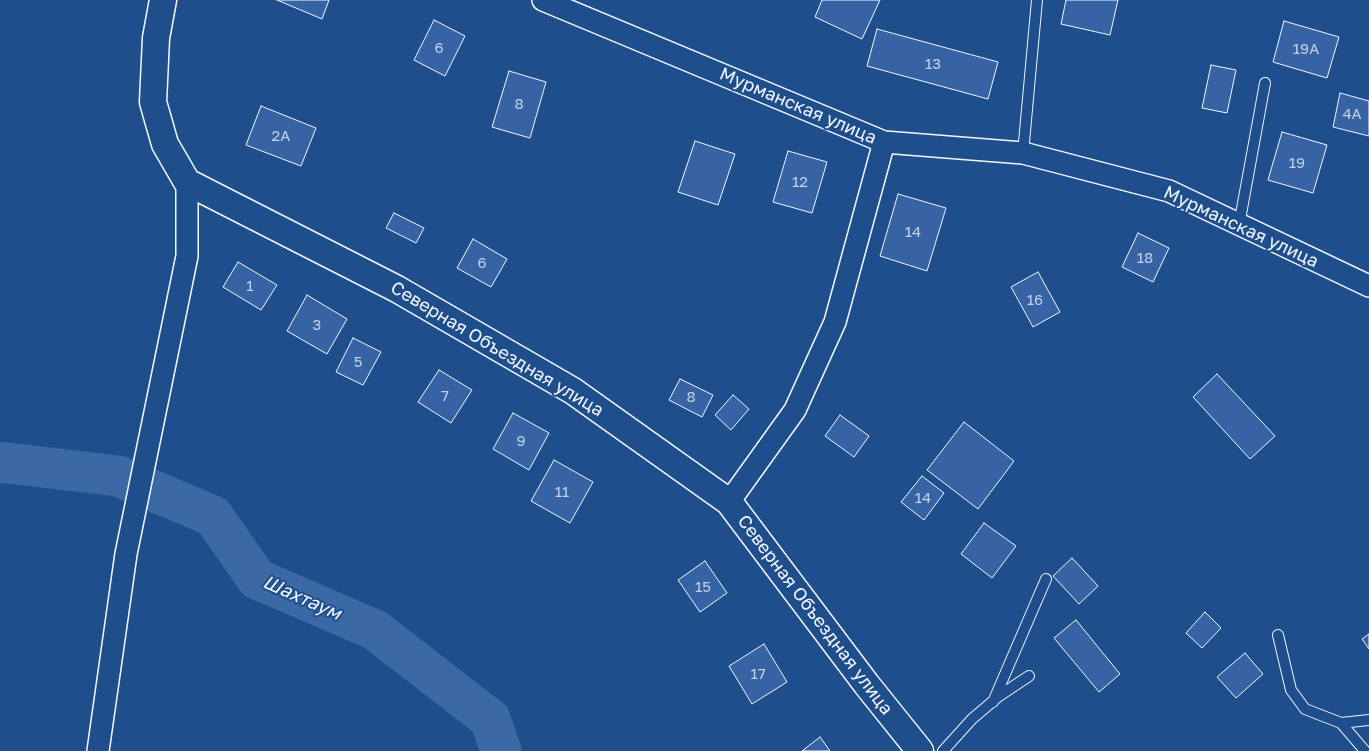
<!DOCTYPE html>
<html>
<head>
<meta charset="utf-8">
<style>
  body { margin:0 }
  canvas { display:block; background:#1f4e8c }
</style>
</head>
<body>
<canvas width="1369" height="751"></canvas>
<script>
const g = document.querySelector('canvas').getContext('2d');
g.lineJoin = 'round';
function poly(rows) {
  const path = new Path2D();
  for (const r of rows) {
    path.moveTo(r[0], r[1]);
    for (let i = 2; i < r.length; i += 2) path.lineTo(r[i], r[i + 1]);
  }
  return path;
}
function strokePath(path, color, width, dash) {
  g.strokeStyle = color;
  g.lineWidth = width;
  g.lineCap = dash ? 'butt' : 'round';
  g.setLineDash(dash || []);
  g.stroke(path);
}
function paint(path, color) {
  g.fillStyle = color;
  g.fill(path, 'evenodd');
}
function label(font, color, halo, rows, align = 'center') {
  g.font = font + ' "Golos Text",sans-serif';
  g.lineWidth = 4;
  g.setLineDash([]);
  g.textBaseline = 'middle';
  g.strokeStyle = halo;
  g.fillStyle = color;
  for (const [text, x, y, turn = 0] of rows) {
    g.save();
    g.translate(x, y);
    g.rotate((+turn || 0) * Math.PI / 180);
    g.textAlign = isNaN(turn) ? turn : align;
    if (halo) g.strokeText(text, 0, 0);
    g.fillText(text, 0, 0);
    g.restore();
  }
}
const river = poly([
  [0,462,118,476,213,516,257,579,375,630,490,719,501,751]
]);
const building = poly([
  [277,0,329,0,322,19,277,0],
  [822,0,880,0,862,39,815,17,822,0],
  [1066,0,1118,0,1110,35,1061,24,1066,0],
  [434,20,465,36,445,76,414,60,434,20],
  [1284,21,1339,37,1327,78,1273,62,1284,21],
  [877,29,998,62,988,99,867,66,877,29],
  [1211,65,1236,70,1227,113,1202,108,1211,65],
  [509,71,546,82,530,138,492,127,509,71],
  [1340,93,1369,101,1369,136,1333,127,1340,93],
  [261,106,316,128,301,166,246,145,261,106],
  [1282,132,1327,145,1313,193,1268,180,1282,132],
  [695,141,735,154,718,205,678,192,695,141],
  [788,151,827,162,812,213,773,202,788,151],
  [898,194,946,208,927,271,880,256,898,194],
  [394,213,424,228,416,243,386,228,394,213],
  [1138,233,1169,248,1153,282,1122,267,1138,233],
  [473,239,507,259,491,287,457,268,473,239],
  [238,262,277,285,261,310,223,287,238,262],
  [1038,272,1060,312,1033,327,1011,287,1038,272],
  [307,295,347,319,327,354,287,331,307,295],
  [353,338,381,352,363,385,336,372,353,338],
  [439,370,472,390,451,423,418,402,439,370],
  [1217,374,1275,436,1250,459,1193,397,1217,374],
  [680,379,713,395,702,417,669,400,680,379],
  [733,395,749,409,731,430,715,415,733,395],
  [513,413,549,433,529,470,493,449,513,413],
  [840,415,869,436,854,457,825,436,840,415],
  [964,422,1014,461,978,509,927,470,964,422],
  [554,460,593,482,570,523,531,501,554,460],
  [922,476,944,493,924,520,901,502,922,476],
  [984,523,1016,546,992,578,961,554,984,523],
  [1072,558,1098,586,1079,604,1053,576,1072,558],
  [705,561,727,593,700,612,678,580,705,561],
  [1205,612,1221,628,1202,648,1186,633,1205,612],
  [1076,620,1120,674,1099,692,1054,638,1076,620],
  [1369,634,1369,649,1362,639,1369,634],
  [764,644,787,682,752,704,729,666,764,644],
  [1245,653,1263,674,1236,698,1217,677,1245,653],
  [820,737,830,751,802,751,820,737]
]);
const service = poly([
  [1023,153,1037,0],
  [1239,225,1265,83],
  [1278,635,1291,690,1305,709,1341,723],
  [993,702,1046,579],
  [943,751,972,719,999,696,1029,676],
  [1365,751,1341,723,1369,720]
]);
const minor = poly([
  [543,0,884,142,1023,153,1169,191,1369,286],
  [729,502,795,410,835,322,884,142],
  [98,751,126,554,187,256,187,182]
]);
const tertiary = poly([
  [163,0,156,38,153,102,165,144,187,182,397,289,573,391,729,502,867,685,920,751]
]);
const numberNames = [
  ["6",439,48],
  ["19А",1306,49],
  ["13",933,64],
  ["8",519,104],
  ["4А",1352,114],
  ["2А",281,136],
  ["19",1297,163],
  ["12",800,182],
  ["14",913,232],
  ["18",1145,258],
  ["6",482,263],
  ["1",250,286],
  ["16",1035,300],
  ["3",317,325],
  ["5",358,362],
  ["7",445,396],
  ["8",691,397],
  ["9",521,441],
  ["11",562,492],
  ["14",923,498],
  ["15",703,587],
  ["17",758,674]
];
const streetNames = [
  ["Мурманская улица",798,106,23],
  ["Мурманская улица",1241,227,25],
  ["Северная Объездная улица",497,349,31],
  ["Северная Объездная улица",815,615,53]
];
const waterNames = [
  ["Шахтаум",302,598,24]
];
strokePath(river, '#3b69a3', 41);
paint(building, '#3563a3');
strokePath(building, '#f2f6ff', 1);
strokePath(service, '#f2f6ff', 12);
strokePath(minor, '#f2f6ff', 24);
strokePath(tertiary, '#f2f6ff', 29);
strokePath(service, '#1f4e8c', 10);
strokePath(minor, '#1f4e8c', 21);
strokePath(tertiary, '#1f4e8c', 26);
label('15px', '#c3d1e8', null, numberNames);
label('18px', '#f2f6ff', '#1f4e8c', streetNames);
label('italic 19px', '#f2f6ff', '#1f4e8c', waterNames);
</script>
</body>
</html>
